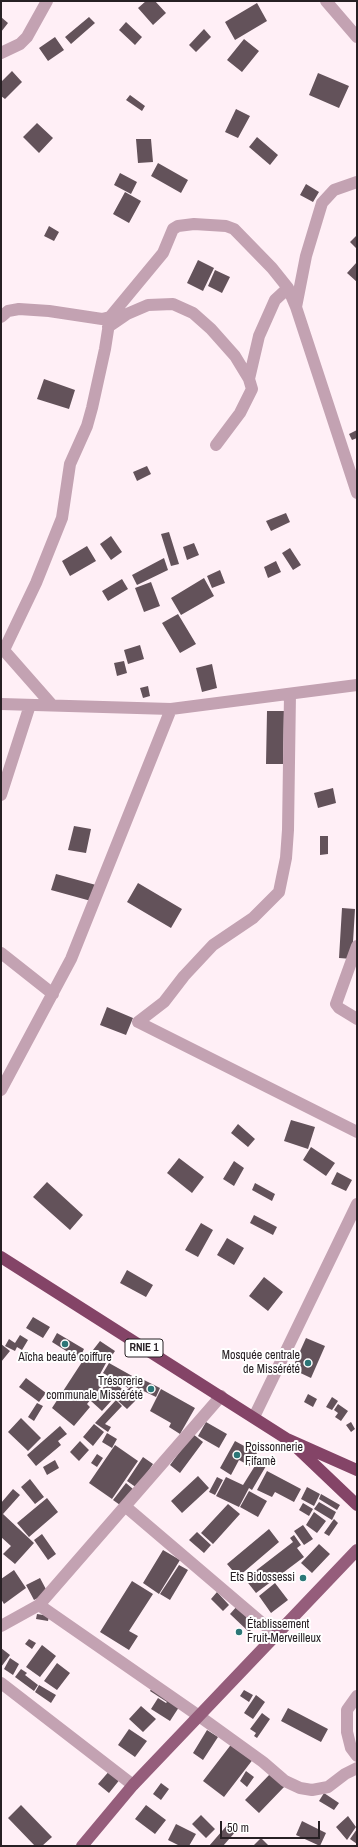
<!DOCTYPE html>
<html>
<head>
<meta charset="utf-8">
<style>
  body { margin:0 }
  #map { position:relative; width:358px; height:1847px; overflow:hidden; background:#ffeff6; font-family:"Archivo Narrow",sans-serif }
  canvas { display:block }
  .frame { position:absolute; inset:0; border:2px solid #272024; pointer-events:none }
  .scale { position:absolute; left:220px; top:1821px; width:100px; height:18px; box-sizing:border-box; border:2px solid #272024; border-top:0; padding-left:5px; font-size:12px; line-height:14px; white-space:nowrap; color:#272024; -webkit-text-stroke:3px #fff; paint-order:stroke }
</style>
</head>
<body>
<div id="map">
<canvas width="358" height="1847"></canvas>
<div class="frame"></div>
<div class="scale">50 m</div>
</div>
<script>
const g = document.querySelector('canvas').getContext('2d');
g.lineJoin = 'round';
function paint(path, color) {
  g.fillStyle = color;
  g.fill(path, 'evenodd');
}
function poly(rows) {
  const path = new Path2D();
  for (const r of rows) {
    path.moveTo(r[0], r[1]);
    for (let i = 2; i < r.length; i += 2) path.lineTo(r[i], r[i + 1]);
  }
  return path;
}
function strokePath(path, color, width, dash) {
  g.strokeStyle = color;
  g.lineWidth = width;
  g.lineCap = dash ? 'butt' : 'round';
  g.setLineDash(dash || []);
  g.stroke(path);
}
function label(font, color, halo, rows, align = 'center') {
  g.font = font + ' "Archivo Narrow",sans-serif';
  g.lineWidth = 4;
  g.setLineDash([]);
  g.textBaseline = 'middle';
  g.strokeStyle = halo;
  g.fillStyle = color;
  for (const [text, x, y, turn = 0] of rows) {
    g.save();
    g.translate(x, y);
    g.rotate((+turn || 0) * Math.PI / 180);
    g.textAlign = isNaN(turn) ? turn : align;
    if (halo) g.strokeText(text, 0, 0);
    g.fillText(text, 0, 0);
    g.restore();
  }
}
const building = poly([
  [146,1,155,1,166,13,153,25,138,8],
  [257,3,267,21,235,40,225,22],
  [1,17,8,23,1,32],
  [89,17,95,23,71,44,65,37],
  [126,22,142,37,135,45,119,30],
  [204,29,211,37,196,52,189,45],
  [55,37,64,50,48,61,39,48],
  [244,39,259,51,242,72,227,60],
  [12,71,22,82,5,99,1,96,1,82],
  [318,73,349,86,339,108,309,95],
  [130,95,145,106,142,111,126,100],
  [236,109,250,116,238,138,225,132],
  [37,123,53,138,39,153,23,137],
  [257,137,278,155,270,165,249,147],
  [136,139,151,139,153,162,138,163],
  [158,163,188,180,181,193,151,176],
  [120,173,137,182,131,194,114,185],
  [306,184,319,192,313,202,300,195],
  [125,192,141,201,129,223,113,214],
  [49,226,59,232,54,241,44,236],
  [357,235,357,249,350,242],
  [198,260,214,268,203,291,187,283],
  [357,262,357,282,347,273],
  [215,270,230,277,222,293,208,286],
  [44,379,75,390,69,409,37,399],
  [357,430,357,438,352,440,349,434],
  [147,466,151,474,137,481,133,472],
  [286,513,290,522,271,531,266,521],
  [169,532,179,564,171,566,161,534],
  [111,536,122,552,111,560,100,544],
  [194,543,199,555,187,560,183,547],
  [87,546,96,561,70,576,62,561],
  [290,548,301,565,293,570,282,553],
  [164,558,168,570,137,585,132,575],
  [276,561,281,572,268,578,264,567],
  [220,570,225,583,212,588,207,576],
  [204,578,214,596,181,615,171,598],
  [122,579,128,589,108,601,102,591],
  [151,582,160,606,144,612,135,588],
  [178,614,196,644,180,653,162,623],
  [140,645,144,659,128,664,124,650],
  [124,661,127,673,117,676,114,663],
  [212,664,217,688,202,692,196,668],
  [148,686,150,696,143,698,140,688],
  [267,711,284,711,283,764,266,764],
  [333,788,336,803,318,808,314,793],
  [74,826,91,829,86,853,68,850],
  [320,836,328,836,328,854,320,855],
  [56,874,96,885,91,901,51,890],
  [138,883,182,909,171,928,127,902],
  [342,908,355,909,352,959,339,958],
  [107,1007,133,1018,126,1035,100,1025],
  [291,1120,315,1127,308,1149,284,1141],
  [238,1124,255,1139,248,1147,231,1133],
  [311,1147,335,1163,326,1176,303,1160],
  [179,1158,204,1177,192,1193,167,1173],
  [234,1161,244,1168,234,1186,223,1179],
  [337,1172,352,1180,346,1191,331,1184],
  [47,1182,83,1215,70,1230,33,1197],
  [255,1183,275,1194,272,1201,252,1190],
  [254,1215,277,1227,273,1235,250,1223],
  [201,1223,213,1230,198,1257,185,1250],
  [227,1238,244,1248,234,1265,217,1255],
  [127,1270,153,1285,146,1297,120,1283],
  [264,1277,283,1292,268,1311,249,1296],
  [33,1317,50,1327,43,1338,26,1328],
  [57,1333,84,1349,79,1359,52,1342],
  [20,1335,28,1340,22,1350,17,1347,15,1351,5,1346,9,1339,15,1343],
  [306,1338,325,1346,311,1378,292,1369],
  [100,1341,115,1351,109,1360,93,1350],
  [1,1344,10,1351,1,1362],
  [86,1352,106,1363,99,1376,106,1381,87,1404,90,1407,74,1426,52,1408,82,1362,80,1361],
  [109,1363,134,1377,128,1388,103,1373],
  [136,1376,160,1388,156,1397,131,1385],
  [26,1378,46,1393,39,1402,19,1387],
  [111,1379,122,1389,102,1411,91,1401],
  [131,1386,141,1395,127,1409,117,1400],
  [161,1389,195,1408,180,1434,169,1427,171,1423,150,1411],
  [308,1394,317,1399,313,1407,304,1402],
  [332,1397,338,1401,332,1410,326,1407],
  [116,1400,122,1406,105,1424,111,1427,108,1432,95,1423],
  [37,1403,43,1406,34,1421,28,1417],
  [338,1404,348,1411,341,1421,335,1417,338,1413,334,1410],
  [21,1418,41,1438,28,1451,8,1432],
  [206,1422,227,1434,219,1448,198,1436],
  [351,1422,355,1429,351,1432,346,1425],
  [94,1424,104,1432,93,1446,83,1437],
  [60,1426,67,1434,58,1441,61,1445,36,1466,27,1455],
  [107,1433,117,1439,112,1448,102,1442],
  [193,1434,203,1442,180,1473,170,1465],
  [80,1441,89,1450,79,1461,70,1452],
  [235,1441,257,1453,250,1466,239,1460,231,1475,220,1468],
  [115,1445,138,1461,112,1499,89,1483],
  [97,1454,103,1458,97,1467,91,1463],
  [143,1457,153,1464,137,1488,127,1481],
  [55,1460,59,1468,47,1475,43,1467],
  [258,1461,266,1466,252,1490,249,1488,239,1507,216,1496,226,1477,243,1485],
  [267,1471,301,1489,294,1502,275,1492,272,1497,257,1490],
  [198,1476,209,1488,182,1513,171,1501],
  [217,1477,223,1480,215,1495,209,1492],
  [30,1479,44,1497,35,1504,21,1487],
  [126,1483,133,1489,120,1505,113,1500],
  [307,1487,320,1494,314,1506,301,1499],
  [13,1489,20,1495,3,1514,34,1543,15,1564,3,1554,11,1546,1,1537,1,1503],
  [249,1491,267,1501,258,1517,240,1507],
  [321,1494,340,1505,337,1510,319,1499],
  [47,1498,58,1512,29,1537,17,1523],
  [319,1502,336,1512,332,1520,314,1509],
  [303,1503,313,1509,309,1516,299,1510],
  [228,1504,240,1514,213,1544,201,1533],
  [314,1512,326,1521,317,1533,306,1525],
  [334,1519,338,1523,329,1536,324,1533],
  [303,1525,313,1539,304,1545,294,1531],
  [269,1529,279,1542,238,1577,227,1564],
  [197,1532,211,1545,204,1553,189,1540],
  [42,1534,56,1554,48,1560,34,1540],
  [294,1535,301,1545,297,1548,304,1557,256,1593,245,1579,293,1542,290,1538],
  [319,1544,330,1554,312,1573,301,1563],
  [163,1550,180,1560,159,1594,143,1583],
  [179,1565,188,1570,170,1600,160,1594],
  [14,1570,26,1588,4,1604,1,1599,1,1579],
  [40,1578,48,1593,34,1600,26,1585],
  [132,1581,153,1594,129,1631,138,1636,129,1650,100,1632],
  [275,1583,288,1600,271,1613,259,1596],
  [217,1592,229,1605,223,1611,211,1599],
  [238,1605,257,1624,249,1632,230,1614],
  [37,1614,49,1616,48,1621,36,1619],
  [29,1639,36,1643,32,1649,25,1644],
  [42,1645,56,1656,40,1677,26,1667],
  [1,1648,10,1655,1,1667],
  [10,1658,19,1664,13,1675,4,1669],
  [57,1663,70,1673,57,1690,44,1681],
  [21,1669,27,1673,25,1675,38,1685,34,1691,15,1677],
  [39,1685,56,1695,51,1703,35,1692],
  [153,1686,181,1704,170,1721,151,1709,158,1698,166,1703,167,1702,150,1691],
  [244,1690,253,1695,249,1702,240,1696],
  [256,1695,265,1702,253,1719,244,1713],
  [141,1706,156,1719,143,1732,129,1719],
  [288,1708,328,1729,321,1742,281,1721],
  [262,1713,270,1719,257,1738,254,1736,256,1733,250,1729],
  [129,1729,147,1741,135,1757,118,1745],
  [207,1730,218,1737,203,1760,193,1753],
  [233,1742,254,1758,224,1797,203,1781],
  [111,1769,121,1778,109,1793,98,1784],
  [246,1771,254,1777,247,1787,240,1781],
  [271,1773,285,1786,259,1813,245,1800],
  [161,1783,169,1789,161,1800,153,1794],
  [324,1793,339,1803,334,1810,319,1801],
  [21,1805,52,1837,42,1846,35,1846,8,1818],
  [146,1805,166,1820,155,1834,135,1819],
  [201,1815,215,1829,206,1838,192,1824],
  [348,1816,356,1827,347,1840,336,1827],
  [302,1821,326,1833,320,1846,296,1835],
  [229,1823,237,1830,223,1846,209,1846],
  [176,1824,196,1834,189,1846,180,1846,168,1840],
  [357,1829,357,1844,350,1839],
  [261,1838,269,1846,253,1846]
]);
const minor = poly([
  [326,1,357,37],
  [1,53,20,44,27,37,47,1],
  [296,307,306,256,322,203,334,190,357,182],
  [1,317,8,311,19,309,49,311,102,319,110,317,163,253,173,229,178,226,194,224,226,226,234,229,272,268,288,288,296,307,357,493],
  [108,327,127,314,148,305,173,304,193,313,211,329,235,356,249,379],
  [216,445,240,413,252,389,249,379,259,336,275,300,288,288],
  [1,647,52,705],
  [4,650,36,583,62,518,70,464,87,426,92,408,105,349,110,317],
  [290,694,288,830,286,858,279,892,253,918,213,945,184,976,164,1002,138,1022,357,1132],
  [1,704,171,709,357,685],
  [1,795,30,705],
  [357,946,336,1004,339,1008,357,1019],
  [1,953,53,994],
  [1,1090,71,959,171,709],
  [254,1417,357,1204],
  [126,1507,275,1634],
  [39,1605,199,1716,263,1762,285,1781,300,1788,312,1790,328,1787,345,1774,357,1768],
  [1,1626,39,1605,221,1396],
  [1,1683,133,1785],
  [357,1696,347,1710,347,1732,351,1748,357,1756]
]);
const major = poly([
  [82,1846,133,1785,357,1550]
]);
const highway = poly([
  [1,1257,287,1439,357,1470],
  [294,1445,357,1505]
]);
const markers = [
  [65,1344,4,"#2c7677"],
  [308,1363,4,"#2c7677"],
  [151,1389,4,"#2c7677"],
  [237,1455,4,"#2c7677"],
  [303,1578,4,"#2c7677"],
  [239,1632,4,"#2c7677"]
];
const shields = [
  [144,1348,38]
];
const shieldNames = [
  ["RNIE 1",144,1348]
];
const poiNames = [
  ["Mosquée centrale",300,1356],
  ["de Missérété",300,1370],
  ["Aïcha beauté coiffure",65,1358,"center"],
  ["Trésorerie",143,1382],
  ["communale Missérété",143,1396],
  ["Poissonnerie",245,1448,"left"],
  ["Fifamè",245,1462,"left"],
  ["Ets Bidossessi",295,1578],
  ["Établissement",247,1625,"left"],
  ["Fruit-Merveilleux",247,1639,"left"]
];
paint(building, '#63525a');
strokePath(minor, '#c3a2b2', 12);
strokePath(major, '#955d7b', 12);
strokePath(highway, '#844467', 12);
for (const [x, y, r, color] of markers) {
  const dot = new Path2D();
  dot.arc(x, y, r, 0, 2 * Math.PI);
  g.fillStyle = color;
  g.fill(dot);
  strokePath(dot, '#fff', 1.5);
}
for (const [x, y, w] of shields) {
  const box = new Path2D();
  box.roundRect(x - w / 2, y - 9, w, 18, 3);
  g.fillStyle = '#fff';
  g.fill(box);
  strokePath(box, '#272024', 1);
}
label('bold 11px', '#272024', null, shieldNames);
label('12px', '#272024', '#fff', poiNames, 'right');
</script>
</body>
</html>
